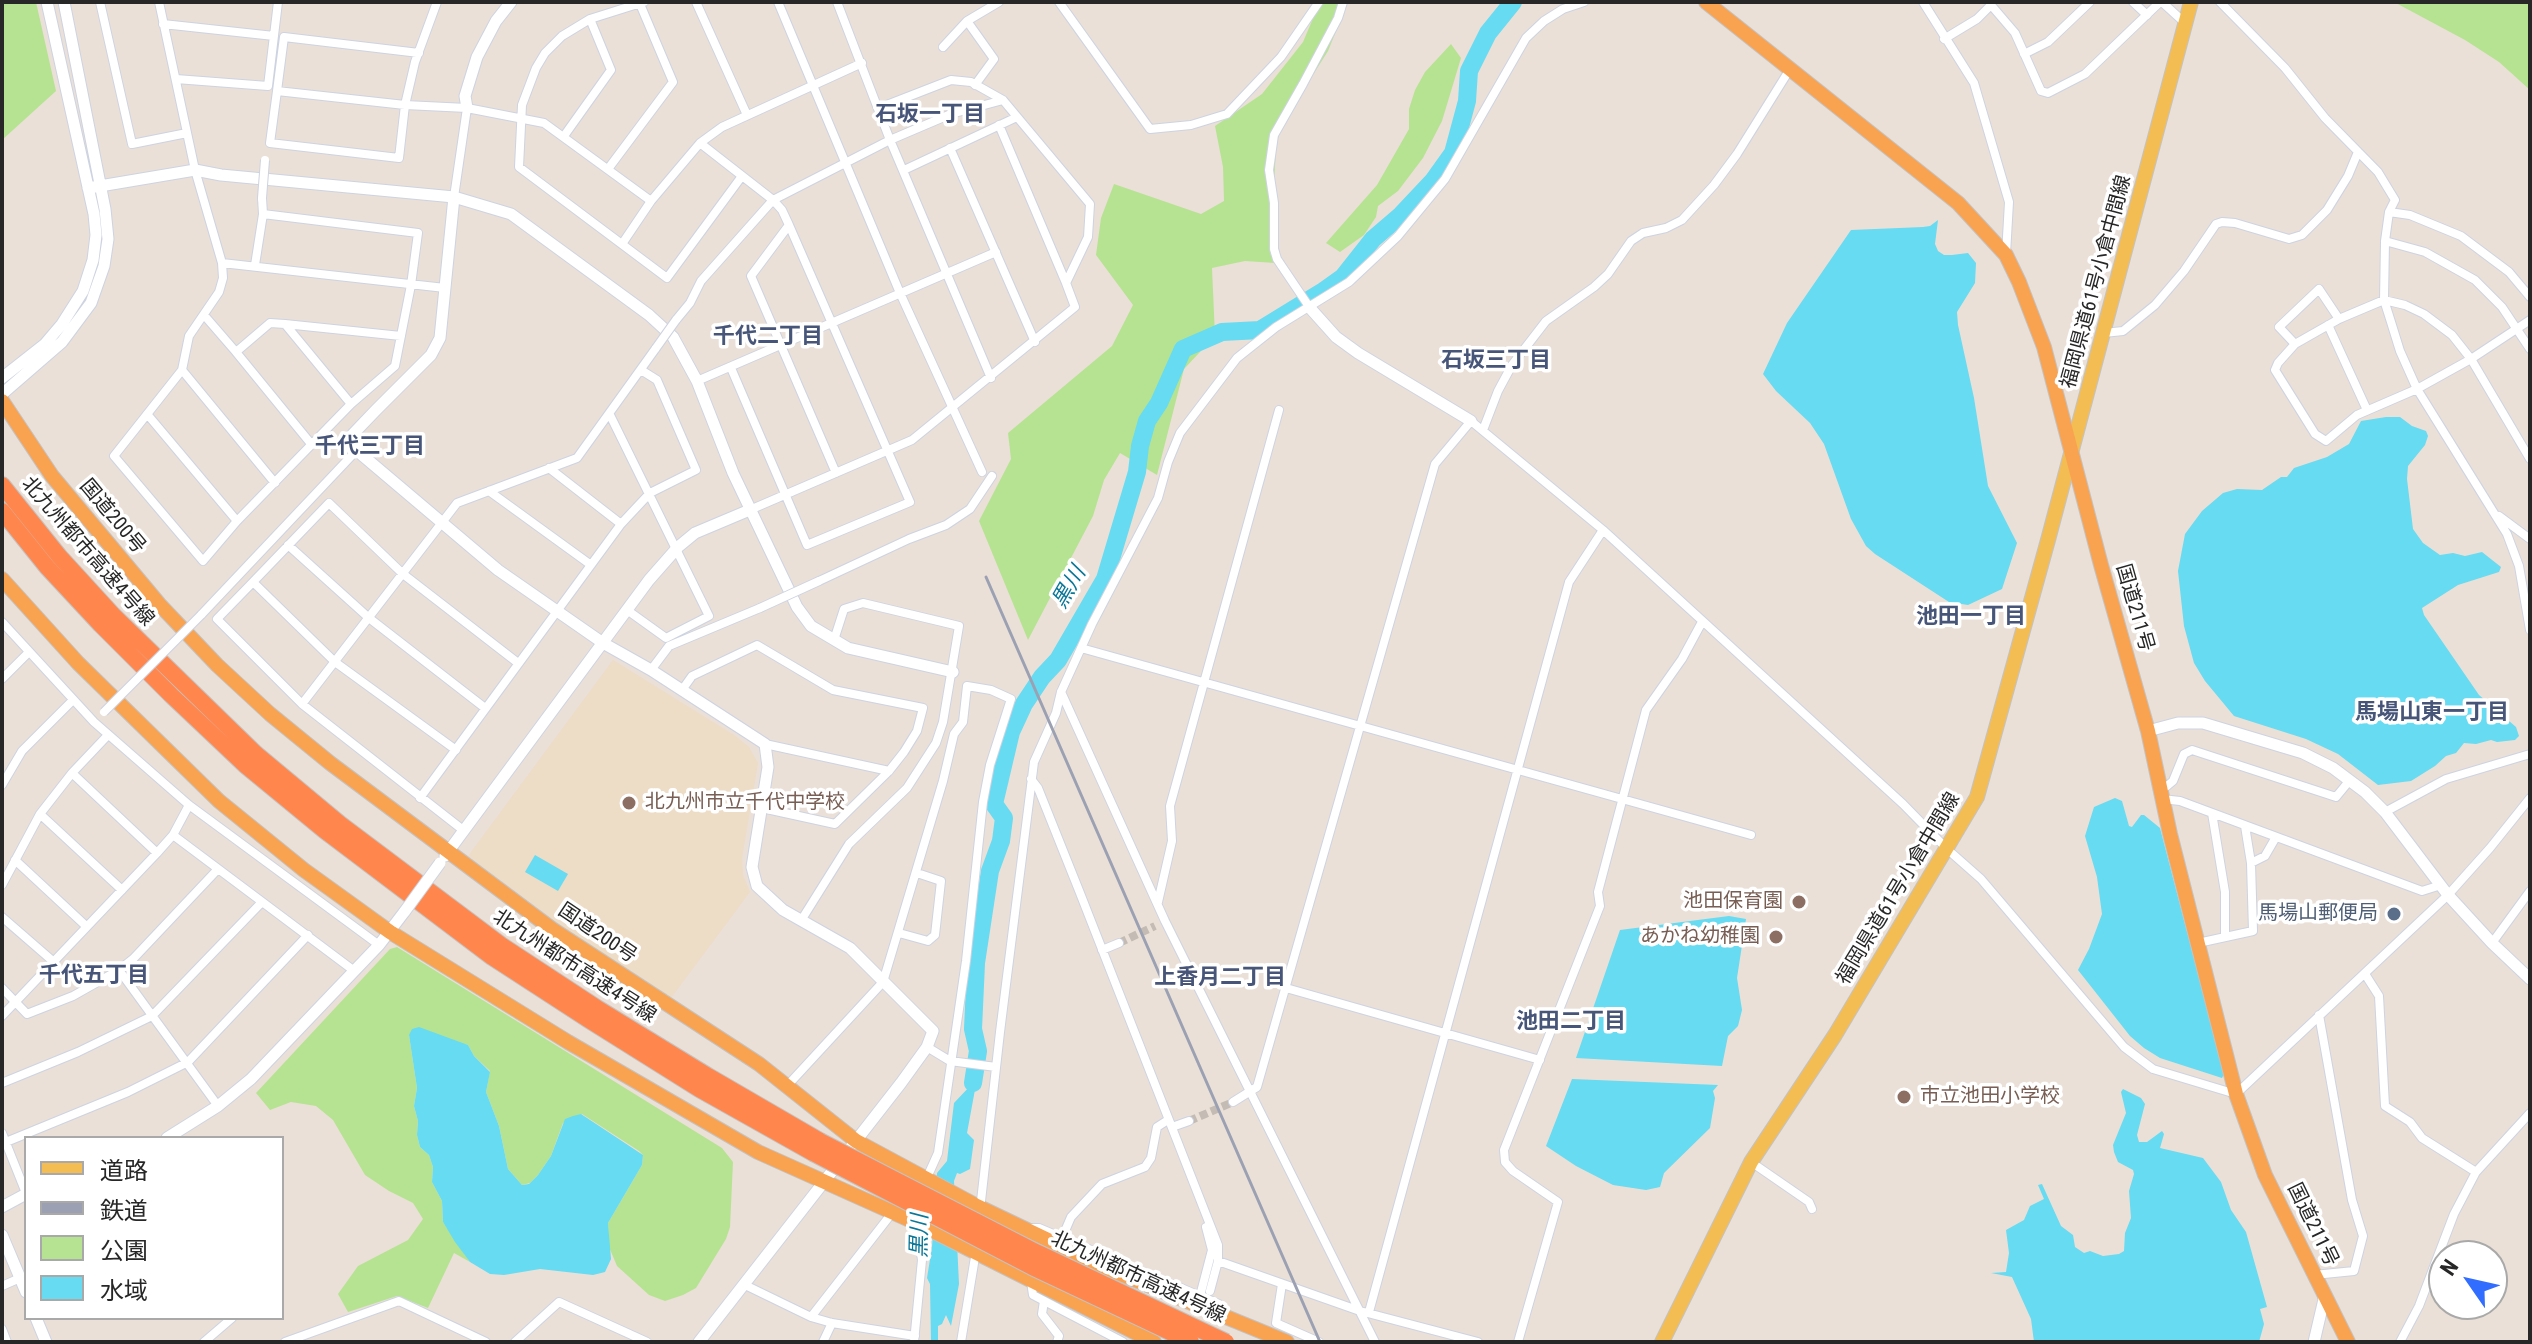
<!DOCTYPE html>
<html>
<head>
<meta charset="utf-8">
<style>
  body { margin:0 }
  #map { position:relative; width:2532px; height:1344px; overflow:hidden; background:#eae0d7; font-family:"Roboto Condensed","Noto Sans JP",sans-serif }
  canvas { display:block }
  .frame { position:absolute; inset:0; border:4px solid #272727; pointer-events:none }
  .legend { position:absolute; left:24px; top:1136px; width:260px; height:184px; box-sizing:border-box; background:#fff; border:2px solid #a9a9a9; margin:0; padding:10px 14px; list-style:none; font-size:24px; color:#272727 }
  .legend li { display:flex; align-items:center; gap:16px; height:40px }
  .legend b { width:40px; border:2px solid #a9a9a9 }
  .north { position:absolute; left:2428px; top:1240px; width:80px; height:80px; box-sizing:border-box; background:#fff; border:2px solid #a9a9a9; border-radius:50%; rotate:304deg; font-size:22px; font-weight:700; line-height:32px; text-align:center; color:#272727 }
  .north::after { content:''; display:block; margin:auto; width:28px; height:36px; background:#316dfe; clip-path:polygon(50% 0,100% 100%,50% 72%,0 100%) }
</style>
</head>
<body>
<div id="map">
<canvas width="2532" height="1344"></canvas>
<div class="frame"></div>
<ul class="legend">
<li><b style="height:10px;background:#f3bd53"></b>道路</li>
<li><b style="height:10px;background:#9ba1b2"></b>鉄道</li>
<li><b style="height:22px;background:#b6e392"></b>公園</li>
<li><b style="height:22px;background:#66dbf1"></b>水域</li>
</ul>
<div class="north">N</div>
</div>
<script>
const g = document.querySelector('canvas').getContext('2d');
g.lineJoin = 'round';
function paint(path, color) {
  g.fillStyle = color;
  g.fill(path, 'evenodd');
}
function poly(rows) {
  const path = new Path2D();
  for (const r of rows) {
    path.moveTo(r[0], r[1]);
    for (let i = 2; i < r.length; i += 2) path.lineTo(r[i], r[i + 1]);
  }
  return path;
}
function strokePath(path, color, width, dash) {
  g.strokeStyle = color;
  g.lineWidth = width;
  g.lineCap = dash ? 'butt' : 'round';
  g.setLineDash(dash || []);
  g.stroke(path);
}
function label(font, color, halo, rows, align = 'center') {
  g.font = font + ' "Roboto Condensed","Noto Sans JP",sans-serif';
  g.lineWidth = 7;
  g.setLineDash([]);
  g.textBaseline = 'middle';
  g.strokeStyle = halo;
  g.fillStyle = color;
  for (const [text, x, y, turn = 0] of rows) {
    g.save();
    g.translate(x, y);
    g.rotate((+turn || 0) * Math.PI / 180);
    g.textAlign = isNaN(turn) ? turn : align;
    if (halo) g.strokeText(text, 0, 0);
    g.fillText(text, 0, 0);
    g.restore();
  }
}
const education = poly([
  [613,660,734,735,749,747,758,763,742,858,743,875,750,892,671,998,583,942,468,856]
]);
const green = poly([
  [2,2,36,2,56,91,2,140],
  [1320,2,1348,2,1328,51,1277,132,1270,253,1275,263,1245,261,1212,268,1215,336,1184,369,1157,475,1120,453,1104,480,1093,516,1028,640,979,521,1011,459,1008,433,1112,346,1133,305,1096,255,1101,218,1114,184,1201,214,1224,201,1223,167,1215,126,1262,94,1303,42],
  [2394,2,2530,2,2530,90,2499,62,2465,40],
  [1451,44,1461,58,1442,121,1423,158,1398,191,1378,206,1376,217,1364,235,1340,252,1326,243,1377,185,1409,129,1409,109,1415,90,1425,72],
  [397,947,722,1148,733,1162,730,1227,726,1239,696,1288,683,1295,665,1301,649,1295,617,1266,609,1247,608,1223,642,1165,643,1155,639,1151,582,1114,563,1123,551,1156,538,1175,530,1183,522,1185,508,1169,499,1126,486,1092,490,1071,474,1056,468,1045,409,1035,417,1088,414,1106,418,1121,417,1135,420,1147,429,1155,433,1167,432,1182,442,1201,443,1222,470,1262,454,1253,428,1308,397,1296,348,1312,338,1294,358,1266,408,1240,423,1219,413,1203,389,1191,365,1175,333,1120,316,1106,291,1102,270,1110,256,1093,390,949]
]);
const water = poly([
  [1938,220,1935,244,1938,251,1944,255,1952,255,1968,253,1976,263,1975,283,1957,312,1958,325,1974,398,1988,486,2017,543,2002,589,1968,605,1949,602,1875,554,1866,546,1851,519,1824,444,1810,423,1776,391,1763,374,1787,323,1851,230,1923,227,1930,226],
  [2386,417,2400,417,2412,426,2426,431,2428,436,2425,445,2408,466,2407,479,2413,529,2423,543,2440,555,2453,553,2465,556,2482,552,2501,567,2499,572,2458,585,2422,608,2424,615,2479,695,2516,727,2519,736,2515,740,2497,742,2491,740,2476,744,2464,743,2456,753,2446,756,2435,766,2411,781,2378,785,2338,754,2306,739,2234,716,2205,681,2194,663,2184,626,2178,571,2185,534,2202,511,2223,493,2237,489,2262,490,2281,477,2287,477,2294,468,2327,457,2349,444,2361,421],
  [2115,798,2122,801,2129,826,2132,827,2141,815,2144,815,2160,828,2224,1074,2222,1078,2160,1058,2144,1048,2130,1036,2078,970,2089,949,2102,914,2097,877,2085,836,2094,807],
  [535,855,568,874,558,891,525,872],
  [1729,916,1746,919,1737,978,1742,1010,1738,1026,1728,1036,1722,1066,1576,1058,1620,930],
  [419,1027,468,1045,474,1056,490,1072,486,1092,499,1126,508,1169,522,1185,529,1184,538,1175,551,1156,565,1119,573,1116,581,1114,643,1155,642,1165,608,1223,611,1259,605,1272,593,1275,540,1269,504,1275,490,1274,470,1262,455,1242,443,1222,442,1201,432,1182,433,1167,429,1155,420,1147,417,1135,418,1121,414,1106,417,1088,409,1035,412,1029],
  [974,1067,979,1068,967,1133,974,1140,970,1169,960,1174,957,1173,954,1181,959,1284,951,1326,946,1315,942,1324,938,1326,938,1342,931,1342,930,1284,927,1278,932,1247,937,1173,947,1161,954,1103,971,1085],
  [1572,1079,1718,1085,1713,1091,1715,1098,1710,1128,1664,1173,1660,1187,1646,1190,1613,1185,1576,1166,1546,1146],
  [2123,1089,2141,1098,2145,1104,2137,1135,2139,1142,2147,1142,2162,1131,2164,1134,2160,1148,2203,1158,2221,1182,2231,1210,2246,1232,2267,1307,2260,1309,2264,1324,2259,1342,2034,1342,2031,1319,2012,1277,1991,1273,2006,1272,2009,1253,2006,1230,2024,1220,2030,1206,2044,1199,2038,1185,2042,1184,2061,1226,2073,1235,2075,1247,2084,1253,2090,1251,2103,1256,2119,1254,2124,1251,2125,1233,2131,1218,2129,1191,2134,1174,2133,1170,2118,1162,2114,1152,2113,1145,2126,1113,2121,1092]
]);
const river = poly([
  [973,1083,978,1051,973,1029,976,963,990,871,1001,841,1004,818,994,804,1011,732,1024,704,1042,677,1058,660,1105,579,1137,472,1140,446,1147,421,1159,403,1183,349,1222,332,1260,330,1322,292,1343,277,1373,239,1401,215,1433,181,1453,153,1467,101,1469,71,1488,33,1513,2]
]);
const minorTunnel = poly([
  [1119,943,1155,926],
  [1189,1121,1233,1102]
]);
const minor = poly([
  [100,2,132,144,187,133],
  [159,2,195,170,222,263,223,278,219,292,189,336,182,370,114,456,203,561,237,521,351,404,395,366,411,285,418,233,263,214],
  [644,2,590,19,562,36,545,53,536,68,522,105,519,167,667,278,742,176],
  [696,2,747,115],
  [778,2,900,293,982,472],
  [837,2,890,140,991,378],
  [1059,2,1150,129,1191,125,1227,114,1281,57,1319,2],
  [1923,2,1974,83,2009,202,2006,254],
  [2133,2,2147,15],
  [2162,2,2185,23],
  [2220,2,2285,68,2325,118,2378,172,2395,200,2389,212,2385,241,2384,300,2391,322,2400,351,2417,389,2507,534,2519,566,2530,630],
  [163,24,274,36],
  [1944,39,1977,19,1991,5,2015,33,2041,91,2048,93,2085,74,2160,2],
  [943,47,967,21],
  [419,53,284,37,277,91,405,105,467,108,544,123,651,201,700,143,722,127,862,63],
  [2024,54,2048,42,2090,2],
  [176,79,268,86,278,2],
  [975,85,994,59,967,21,999,2],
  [277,91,270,143,399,158,405,105,415,62,437,2],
  [999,125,1066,283],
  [564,136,611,70,590,19],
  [700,143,773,200,782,210,789,225,751,276,836,473],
  [950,148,1035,342],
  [608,169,673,82,640,4],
  [904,170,1017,117],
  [454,197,467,108],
  [2389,212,2410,215,2461,236,2509,272,2530,297],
  [2385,241,2425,252,2475,280,2502,307,2530,349],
  [622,244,651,201],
  [222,263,445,288],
  [255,265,263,214,262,198],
  [1310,308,1277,259,1274,249,1274,203,1269,170,1274,135,1303,84,1338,18,1343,2],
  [204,315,236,352,270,323,285,324,351,404],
  [676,320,690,303,701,281,773,200,890,140,951,114,1003,100],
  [2530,320,2471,359,2417,389,2357,415,2326,441,2315,434,2275,370,2278,363,2295,344,2339,319,2384,300,2405,305,2424,314,2452,335,2471,359,2530,459],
  [285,324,401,336],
  [2328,325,2367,410],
  [2104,333,2123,331,2155,305,2184,271,2216,224,2222,222,2235,223,2289,239,2302,235,2327,210,2348,176,2358,152],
  [2295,344,2279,327,2319,289,2339,319],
  [236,352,312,445],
  [731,368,807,545,910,502,789,225],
  [182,370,275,483],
  [697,381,996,252],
  [147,414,237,521],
  [610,415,709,616,666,638,627,610],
  [1483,430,1498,391,1512,365,1546,321,1594,287,1608,274,1631,241,1643,233,1666,228,1682,220,1714,185,1737,154,1790,69],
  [549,468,621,524],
  [489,491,591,565],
  [752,509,912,440,1075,307,1066,283,1088,237,1090,204,1003,100,971,82,951,80,879,108],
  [2499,516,2530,539],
  [288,545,369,618,485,708],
  [819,581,909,539,946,525,970,509,992,476],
  [253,582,217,619,302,704],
  [201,615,356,451],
  [2,622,94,722,189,805,379,945],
  [1081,648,1751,835],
  [651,670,669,646,760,608],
  [2,679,28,653],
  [682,690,692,676,757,645,833,690,923,708,917,731,904,752,889,771,835,824,762,808],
  [1061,692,1165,921,1375,1342],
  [765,744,889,771],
  [456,750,335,662,253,582,329,503,403,574,518,663],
  [72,773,157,853],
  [1031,779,1038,788,1080,893,1218,1245,1218,1261,1210,1291],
  [2,785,22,751,73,700],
  [2161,791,2173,781,2184,754,2192,750,2336,797,2350,780],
  [420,798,621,524,650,493,696,470,657,380,641,370],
  [2162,799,2180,801,2422,891,2441,885],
  [2385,812,2446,779,2530,754],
  [2212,813,2225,892,2225,937],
  [40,814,122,890],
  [463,830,302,704,457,503,577,458,656,348],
  [173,835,353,970],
  [15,860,86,926],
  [2251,863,2265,856,2276,837],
  [2,885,40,814,72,773,108,735],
  [1158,902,1172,841,1170,806,1279,410],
  [2,917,55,963],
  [802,919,849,844,907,788,936,743,943,722,959,626,863,603,844,609,834,640],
  [899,933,928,941,935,935,941,881,917,873],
  [2198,943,2253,931,2251,863,2245,826],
  [2492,943,2530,891],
  [1102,950,1119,943],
  [119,970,218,1106],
  [2365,974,2379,996,2385,1106,2410,1122,2422,1138,2476,1172],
  [2,988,27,1014,73,996,119,970,133,959,218,869],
  [1286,988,1540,1060],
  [2,1016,157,853,173,835,189,805],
  [927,1047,950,1061,996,1067],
  [2,1083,78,1052,152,1016,261,903],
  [787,1086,883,982,943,781,954,734,963,722,967,686,991,690,1011,699,990,765,983,802,966,961,938,1153,925,1182],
  [1233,1102,1257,1087,1435,464,1471,421,1603,530,1903,804,1947,849,1981,879,2124,1047,2153,1069,2236,1094,2448,895,2490,848,2530,798],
  [1172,1127,1189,1121],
  [2,1133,26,1193],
  [6,1142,128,1092,188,1062,308,935],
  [1751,1162,1809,1202,1812,1209],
  [980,1210,1000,1032,1034,762,1056,713,1061,692,1092,624,1158,498,1168,462,1180,433,1237,358,1276,327,1349,282,1398,236,1445,179,1526,38,1544,21,1563,9,1584,2],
  [1033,1228,1039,1228,1219,1304,1227,1314],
  [1062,1238,1071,1217,1102,1184,1145,1167,1151,1158,1157,1127,1168,1120],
  [1218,1261,1360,1311,1478,1342],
  [2314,1275,2354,1271,2363,1236,2352,1200,2319,1015],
  [1031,1282,1033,1295,1123,1342],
  [743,1284,811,1317,892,1213],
  [1282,1284,1276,1323,1319,1342],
  [2,1286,20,1278],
  [1200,1296,1212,1250,1206,1227],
  [1044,1301,1042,1314,1059,1336,1057,1342],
  [1369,1312,1569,582,1603,530],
  [811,1317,832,1323,915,1336],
  [2,1329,7,1342],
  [204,1342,232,1318],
  [285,1342,399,1301,486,1342],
  [515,1342,559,1302,647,1342],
  [823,1342,832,1323],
  [914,1342,922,1260,919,1240,921,1223],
  [961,1342,976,1251],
  [1518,1342,1558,1202,1513,1171,1505,1162,1504,1150,1600,906,1598,892,1646,710,1682,659,1702,622],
  [2400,1342,2419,1306,2454,1214,2476,1172,2530,1113]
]);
const tertiary = poly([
  [467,108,465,96,477,57,496,21,511,2],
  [88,188,195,170,221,175,454,197,511,214,649,315,673,337,697,381,733,473,797,607,811,626,848,648,953,672],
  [454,197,440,338,431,355,376,410,353,434,349,444,498,570,603,643,651,670,765,744,768,767,752,867,757,886,783,910,850,948,933,1031,927,1047,901,1083,699,1342],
  [1310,308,1336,337,1358,353,1471,421],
  [2,378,45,344,62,324,83,291,93,260,96,235,94,214,47,2],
  [2,394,62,342,91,303,104,266,108,239,105,209,64,2],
  [2148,731,2178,723,2203,723,2303,753,2333,768,2365,792,2385,812,2448,895,2492,943,2530,979],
  [445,856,649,580,678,547,695,533,752,509],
  [167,1138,218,1106,251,1079,379,945,405,911],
  [2,1207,26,1194],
  [2,1235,26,1292],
  [36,1318,46,1342],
  [2314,1342,2325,1295]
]);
const primary = poly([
  [1662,1342,1751,1162,1835,1035,1977,797,2048,540,2191,2]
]);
const trunk = poly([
  [1706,2,1958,203,2006,255,2019,282,2044,347,2101,565,2148,731,2170,834,2236,1094,2265,1175,2348,1342],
  [2,401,52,476,159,604,217,665,270,714,330,763,552,929,759,1064,856,1141,975,1205,1111,1270,1287,1342],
  [2,579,78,663,219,801,304,870,390,932,568,1042,758,1152,921,1225,1154,1342]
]);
const motorway = poly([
  [2,485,59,556,113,615,256,754,340,824,501,945,597,1008,708,1076,820,1141],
  [2,511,47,567,101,625,171,695,245,765,324,830,492,957,589,1020,699,1089,813,1153]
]);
const rail = poly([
  [986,577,1320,1342]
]);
const minorBridge = poly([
  [262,198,265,160],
  [656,348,676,320],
  [760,608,819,581],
  [104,712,201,615]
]);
const tertiaryBridge = poly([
  [405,911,440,863]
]);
const motorwayBridge = poly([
  [820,1141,1036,1252,1226,1342],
  [813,1153,1032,1267,1191,1342]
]);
const markers = [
  [629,803,8,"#8d6e63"],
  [1799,902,8,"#8d6e63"],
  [2394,914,8,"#5c6f8a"],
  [1776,937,8,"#8d6e63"],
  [1904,1097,8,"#8d6e63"]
];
const streetNames = [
  ["福岡県道61号小倉中間線",2097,282,-75],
  ["国道200号",112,517,50],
  ["北九州都市高速4号線",87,552,49],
  ["国道211号",2134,608,74],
  ["福岡県道61号小倉中間線",1899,889,-59],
  ["国道200号",597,934,34],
  ["北九州都市高速4号線",574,967,33],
  ["国道211号",2312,1225,64],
  ["北九州都市高速4号線",1138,1278,25]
];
const educationNames = [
  ["北九州市立千代中学校",645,803],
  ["池田保育園",1783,902,"right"],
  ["あかね幼稚園",1760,937,"right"],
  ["市立池田小学校",1920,1097]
];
const serviceNames = [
  ["馬場山郵便局",2378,914]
];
const neighbourhoodNames = [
  ["石坂一丁目",930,115],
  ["千代二丁目",768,337],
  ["石坂三丁目",1496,361],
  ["千代三丁目",370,447],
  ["池田一丁目",1971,617],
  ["馬場山東一丁目",2432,713],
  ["千代五丁目",94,976],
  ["上香月二丁目",1220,978],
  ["池田二丁目",1571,1022]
];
const waterNames = [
  ["黒川",1070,588,-60],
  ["黒川",921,1236,-89]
];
paint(education, '#eddcc6');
paint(green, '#b6e392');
paint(water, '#66dbf1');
strokePath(river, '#66dbf1', 18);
strokePath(minorTunnel, '#c3bbb4', 8, [8, 4]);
strokePath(minor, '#cdd3e1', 10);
strokePath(tertiary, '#cdd3e1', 13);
strokePath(primary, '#c3c3c3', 16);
strokePath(trunk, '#c3c3c3', 16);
strokePath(motorway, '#c3c3c3', 18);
strokePath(minor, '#fff', 8);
strokePath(tertiary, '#fff', 11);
strokePath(primary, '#f3bd53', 14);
strokePath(trunk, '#f9a250', 14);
strokePath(motorway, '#ff874e', 16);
strokePath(rail, '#9ba1b2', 3);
strokePath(minorBridge, '#cdd3e1', 10, []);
strokePath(tertiaryBridge, '#cdd3e1', 13, []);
strokePath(motorwayBridge, '#c3c3c3', 18, []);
strokePath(minorBridge, '#fff', 8);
strokePath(tertiaryBridge, '#fff', 11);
strokePath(motorwayBridge, '#ff874e', 16);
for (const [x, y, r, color] of markers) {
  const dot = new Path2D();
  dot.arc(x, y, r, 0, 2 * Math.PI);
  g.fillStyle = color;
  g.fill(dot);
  strokePath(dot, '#fff', 3);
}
label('20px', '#272727', '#fff', streetNames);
label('20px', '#785e54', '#fff', educationNames, 'left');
label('20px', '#4e5e75', '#fff', serviceNames, 'right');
label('bold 22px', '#475578', '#fff', neighbourhoodNames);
label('italic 22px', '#0a7798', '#fff', waterNames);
</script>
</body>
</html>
